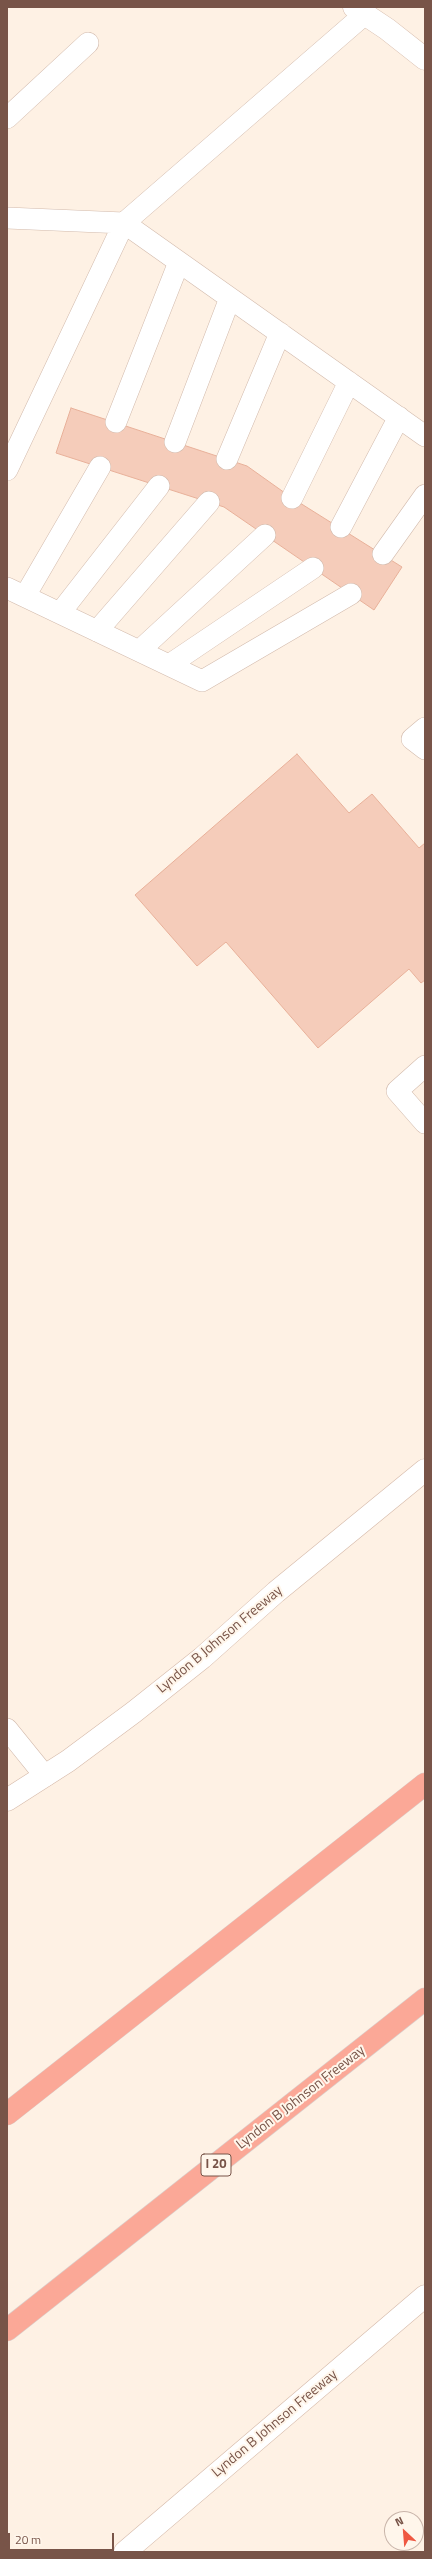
<!DOCTYPE html>
<html>
<head>
<meta charset="utf-8">
<style>
  body { margin:0 }
  #map { position:relative; width:432px; height:2559px; overflow:hidden; background:#fef1e4; font-family:"Titillium Web",sans-serif }
  canvas { display:block }
  .frame { position:absolute; inset:0; border:8px solid #785448; pointer-events:none }
  .north { position:absolute; left:384px; top:2511px; width:40px; height:40px; box-sizing:border-box; background:#fff6eb; border:1px solid #c9b5aa; border-radius:50%; rotate:334deg; font-size:11px; font-weight:700; line-height:16px; text-align:center; color:#785448 }
  .north::after { content:''; display:block; margin:auto; width:14px; height:18px; background:#ef5842; clip-path:polygon(50% 0,100% 100%,50% 72%,0 100%) }
  .scale { position:absolute; left:8px; top:2533px; width:106px; height:18px; box-sizing:border-box; border:2px solid #785448; border-top:0; padding-left:5px; font-size:12px; line-height:14px; white-space:nowrap; color:#785448; -webkit-text-stroke:3px #fff6eb; paint-order:stroke }
</style>
</head>
<body>
<div id="map">
<canvas width="432" height="2559"></canvas>
<div class="frame"></div>
<div class="north">N</div>
<div class="scale">20 m</div>
</div>
<script>
const g = document.querySelector('canvas').getContext('2d');
g.lineJoin = 'round';
function paint(path, color) {
  g.fillStyle = color;
  g.fill(path, 'evenodd');
}
function poly(rows) {
  const path = new Path2D();
  for (const r of rows) {
    path.moveTo(r[0], r[1]);
    for (let i = 2; i < r.length; i += 2) path.lineTo(r[i], r[i + 1]);
  }
  return path;
}
function strokePath(path, color, width, dash) {
  g.strokeStyle = color;
  g.lineWidth = width;
  g.lineCap = dash ? 'butt' : 'round';
  g.setLineDash(dash || []);
  g.stroke(path);
}
function label(font, color, halo, rows, align = 'center') {
  g.font = font + ' "Titillium Web",sans-serif';
  g.lineWidth = 4;
  g.setLineDash([]);
  g.textBaseline = 'middle';
  g.strokeStyle = halo;
  g.fillStyle = color;
  for (const [text, x, y, turn = 0] of rows) {
    g.save();
    g.translate(x, y);
    g.rotate((+turn || 0) * Math.PI / 180);
    g.textAlign = isNaN(turn) ? turn : align;
    if (halo) g.strokeText(text, 0, 0);
    g.fillText(text, 0, 0);
    g.restore();
  }
}
const building = poly([
  [71,408,247,466,292,498,402,567,374,610,224,507,56,453,71,408],
  [297,754,349,813,372,794,419,848,425,843,425,980,421,983,409,969,318,1048,226,942,197,966,135,895,297,754]
]);
const lane = poly([
  [7,118,88,43],
  [7,218,124,223,425,436],
  [116,422,179,262],
  [175,442,230,298],
  [227,459,280,333],
  [7,470,124,223,365,14],
  [292,498,349,382],
  [341,527,399,417],
  [383,554,425,495],
  [7,588,202,681,351,594],
  [25,596,100,467],
  [60,613,159,486],
  [97,631,209,502],
  [139,651,265,535],
  [169,665,313,568],
  [425,728,412,739,425,749],
  [425,1066,397,1091,425,1123],
  [7,1729,45,1776]
]);
const secondary = poly([
  [354,7,387,29,425,59],
  [7,1800,68,1761,134,1712,202,1658,276,1592,425,1470],
  [125,2552,425,2296]
]);
const highway = poly([
  [7,2114,425,1784],
  [7,2330,425,1999]
]);
const shields = [
  [216,2165,30]
];
const shieldNames = [
  ["I 20",216,2165]
];
const streetNames = [
  ["Lyndon B Johnson Freeway",220,1640,-40],
  ["Lyndon B Johnson Freeway",301,2098,-38],
  ["Lyndon B Johnson Freeway",275,2424,-40]
];
paint(building, '#f5ccba');
strokePath(building, '#e8b099', 1);
strokePath(lane, '#d2baac', 22);
strokePath(secondary, '#d5b9a9', 23);
strokePath(highway, '#d9cfcc', 23);
strokePath(lane, '#fff', 21);
strokePath(secondary, '#fff', 22);
strokePath(highway, '#fba897', 22);
for (const [x, y, w] of shields) {
  const box = new Path2D();
  box.roundRect(x - w / 2, y - 11, w, 22, 3);
  g.fillStyle = '#fff6eb';
  g.fill(box);
  strokePath(box, '#785448', 1);
}
label('bold 13px', '#785448', null, shieldNames);
label('14px', '#785448', '#fff6eb', streetNames);
</script>
</body>
</html>
